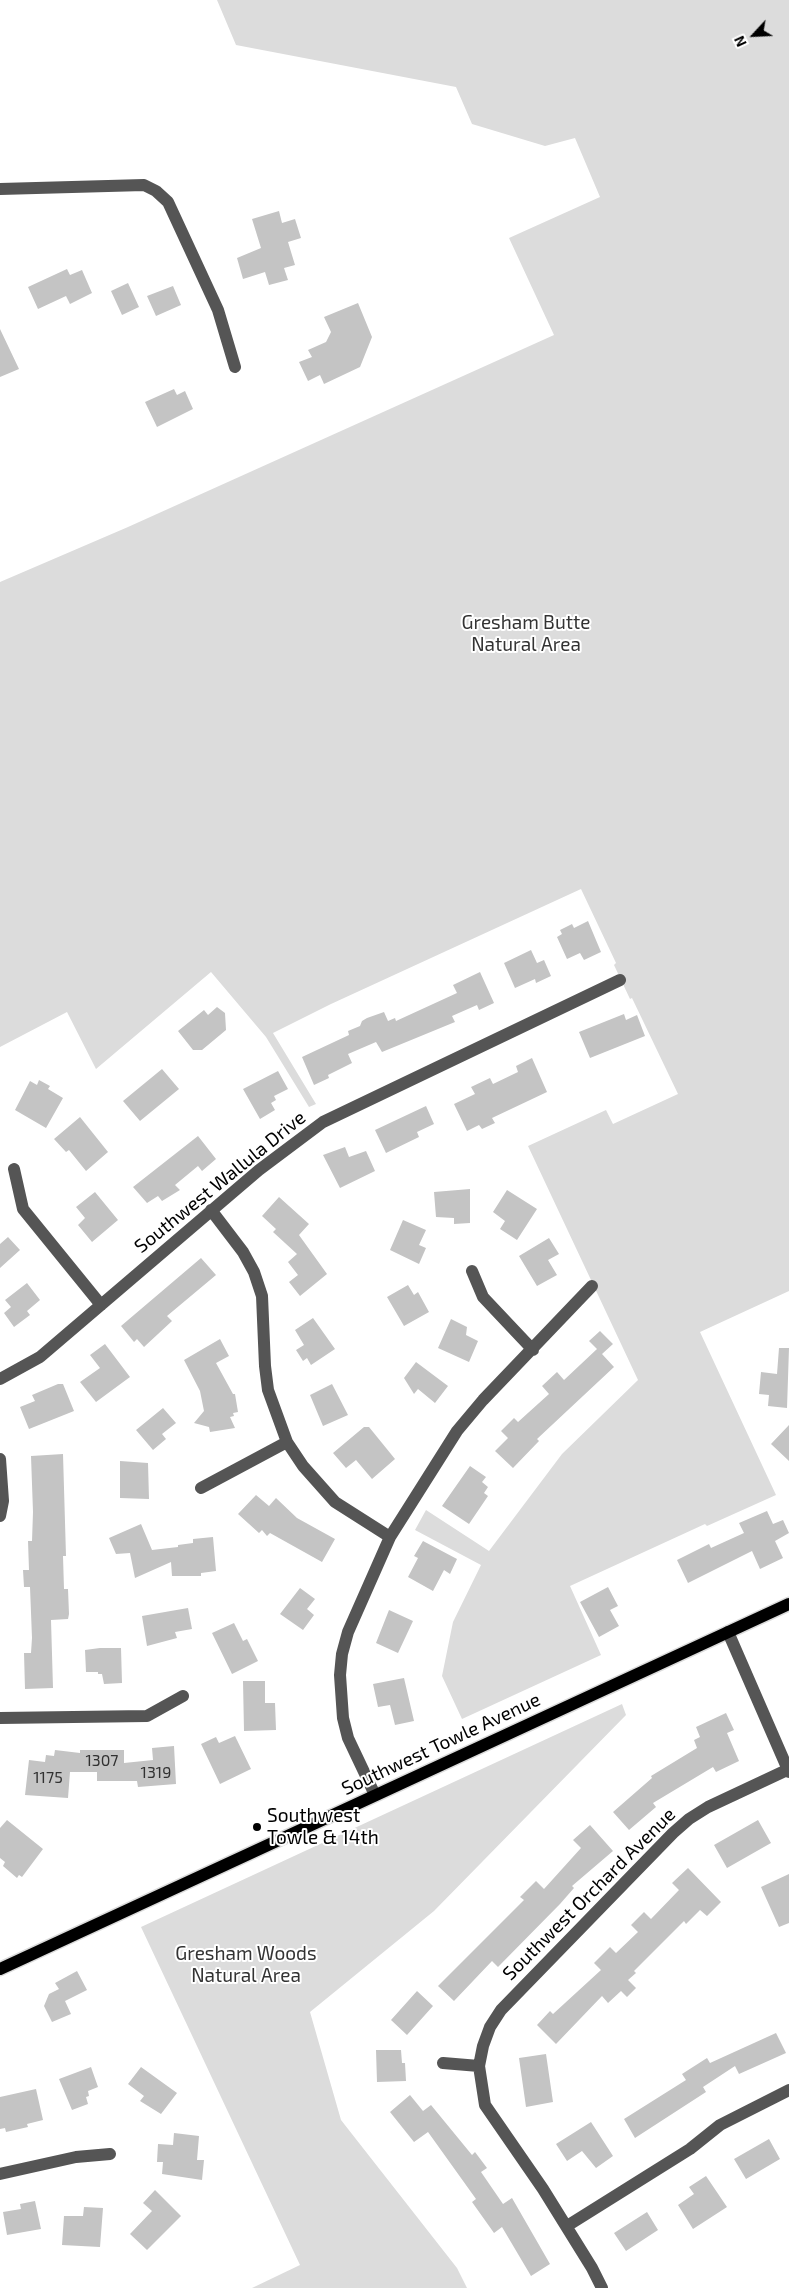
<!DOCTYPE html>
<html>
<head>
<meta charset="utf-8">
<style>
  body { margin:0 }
  #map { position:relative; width:789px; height:2288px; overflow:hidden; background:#fff; font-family:"Exo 2",sans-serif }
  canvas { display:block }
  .north { position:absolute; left:729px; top:10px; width:50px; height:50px; -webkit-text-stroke:4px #fff; paint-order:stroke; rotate:245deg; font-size:14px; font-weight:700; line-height:20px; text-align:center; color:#000 }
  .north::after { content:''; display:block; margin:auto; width:18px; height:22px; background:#000; clip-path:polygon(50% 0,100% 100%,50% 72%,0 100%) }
</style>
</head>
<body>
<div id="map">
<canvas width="789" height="2288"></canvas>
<div class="north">N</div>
</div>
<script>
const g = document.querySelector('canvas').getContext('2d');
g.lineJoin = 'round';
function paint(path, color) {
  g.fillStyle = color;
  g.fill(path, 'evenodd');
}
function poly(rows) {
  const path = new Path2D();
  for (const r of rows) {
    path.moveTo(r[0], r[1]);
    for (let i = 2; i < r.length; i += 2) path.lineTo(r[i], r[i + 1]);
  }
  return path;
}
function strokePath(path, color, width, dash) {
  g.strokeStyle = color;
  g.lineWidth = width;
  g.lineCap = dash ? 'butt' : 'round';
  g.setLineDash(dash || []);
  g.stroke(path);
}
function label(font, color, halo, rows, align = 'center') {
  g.font = font + ' "Exo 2",sans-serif';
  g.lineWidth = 4;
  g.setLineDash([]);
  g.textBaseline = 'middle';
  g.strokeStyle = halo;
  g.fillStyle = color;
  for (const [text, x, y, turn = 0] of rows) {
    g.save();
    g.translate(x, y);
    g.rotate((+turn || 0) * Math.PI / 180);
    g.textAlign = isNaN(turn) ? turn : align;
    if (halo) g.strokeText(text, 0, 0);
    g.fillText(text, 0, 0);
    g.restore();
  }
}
const green = poly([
  [217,0,789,0,789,1291,700,1332,776,1495,707,1526,705,1524,570,1586,601,1655,462,1719,442,1676,453,1622,481,1565,415,1530,426,1510,489,1551,562,1454,638,1380,528,1146,606,1110,613,1124,678,1094,632,998,630,999,614,965,616,963,581,889,331,1004,273,1033,316,1104,309,1107,266,1037,211,972,96,1069,67,1012,0,1047,0,582,128,527,554,335,509,238,600,197,575,138,545,146,472,124,456,87,236,45],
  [622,1704,626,1715,434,1911,310,2012,341,2120,457,2268,467,2288,252,2288,300,2265,141,1927]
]);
const building = poly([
  [279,211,282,223,295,219,301,238,288,242,295,265,284,268,288,280,269,285,265,272,243,279,237,258,261,248,252,219],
  [67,269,70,275,82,270,92,293,70,304,66,296,38,309,28,287],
  [128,283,139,307,122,315,111,291],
  [173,286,181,305,156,316,147,296],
  [358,303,372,337,360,367,324,384,320,375,308,381,299,362,312,357,308,350,326,342,331,332,324,317],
  [0,329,19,369,0,377],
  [174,389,177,395,185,391,193,409,157,427,145,402],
  [588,921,601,952,584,960,580,953,567,959,557,937,562,934,560,930,572,924,574,928],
  [531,950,537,963,544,960,551,976,536,983,535,979,515,988,504,963],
  [480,972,494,1003,479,1010,477,1005,452,1016,455,1022,382,1052,376,1042,348,1054,352,1063,328,1075,329,1078,314,1085,302,1057,349,1035,348,1031,360,1026,362,1021,367,1018,384,1012,388,1021,395,1018,396,1021,457,993,453,985],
  [217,1007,225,1013,226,1030,202,1050,193,1050,178,1031,204,1010,208,1015],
  [624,1014,626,1020,637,1015,645,1036,590,1058,579,1032],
  [532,1058,547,1092,492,1118,495,1123,482,1129,479,1125,467,1131,454,1104,475,1094,471,1087,490,1078,493,1084,518,1072,516,1066],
  [162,1069,179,1089,140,1121,123,1101],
  [278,1071,288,1089,274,1096,276,1100,271,1103,275,1110,260,1119,243,1089],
  [39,1080,50,1086,48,1089,63,1098,46,1128,15,1110,30,1081,37,1085],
  [426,1106,434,1124,417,1132,419,1137,386,1153,375,1130],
  [80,1117,108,1152,86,1171,69,1150,66,1152,54,1139],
  [198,1136,216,1159,202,1171,198,1166,175,1185,180,1190,162,1201,158,1196,147,1203,133,1187],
  [345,1147,349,1157,366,1151,375,1171,340,1188,323,1155],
  [470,1189,470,1223,454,1224,454,1218,436,1217,434,1192],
  [507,1190,537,1209,517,1240,500,1229,505,1221,493,1212],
  [95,1192,118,1220,92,1242,78,1225,85,1218,76,1207],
  [279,1197,309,1224,299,1235,327,1274,300,1296,289,1282,298,1275,288,1262,297,1254,273,1232,276,1229,262,1216],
  [403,1220,426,1230,419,1245,426,1248,419,1264,390,1250],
  [8,1237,20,1250,0,1268,0,1244],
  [549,1238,559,1254,548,1260,557,1275,537,1286,519,1256],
  [201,1258,216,1275,167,1316,172,1321,144,1347,137,1339,134,1342,121,1326],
  [27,1283,40,1300,27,1311,30,1315,14,1327,4,1313,11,1307,5,1300],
  [408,1285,414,1295,418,1292,429,1312,404,1326,387,1297],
  [313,1318,335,1349,311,1365,307,1358,303,1361,296,1350,304,1345,295,1330],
  [451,1319,467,1327,466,1335,478,1341,469,1362,438,1348],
  [600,1331,613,1344,602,1354,614,1367,537,1439,539,1441,513,1468,495,1451,508,1438,501,1431,514,1418,518,1422,549,1394,542,1386,557,1372,564,1380,597,1349,589,1341],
  [220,1339,229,1356,216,1363,233,1394,235,1394,238,1412,233,1413,234,1416,230,1417,235,1428,210,1432,209,1427,194,1423,204,1411,200,1391,184,1360],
  [105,1344,130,1377,96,1402,80,1382,100,1368,90,1355],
  [779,1348,789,1348,787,1408,768,1406,769,1395,759,1394,761,1372,777,1374],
  [416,1362,448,1386,435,1403,418,1389,414,1394,404,1378],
  [58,1384,63,1384,74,1411,29,1429,20,1407,35,1401,32,1395],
  [332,1384,348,1415,323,1426,310,1395],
  [163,1408,176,1423,162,1434,166,1439,153,1450,136,1430],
  [789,1425,789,1461,771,1444],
  [364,1427,369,1427,395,1459,372,1479,356,1460,346,1468,333,1453],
  [63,1454,66,1556,63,1556,64,1589,68,1589,69,1614,68,1619,51,1620,53,1688,25,1689,24,1653,31,1653,32,1638,30,1587,24,1587,23,1570,29,1570,28,1541,32,1541,33,1512,31,1456],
  [120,1461,148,1463,149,1499,120,1498],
  [470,1466,486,1477,482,1482,488,1487,484,1493,488,1496,469,1524,442,1506],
  [256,1495,269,1506,276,1498,297,1518,335,1539,322,1562,270,1533,267,1536,262,1530,259,1533,238,1514],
  [767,1511,773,1524,783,1520,789,1533,775,1541,783,1558,760,1569,752,1551,688,1583,677,1560,709,1544,711,1548,744,1533,739,1523],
  [141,1524,152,1550,178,1547,178,1545,193,1543,193,1539,213,1537,216,1571,201,1573,201,1576,172,1576,171,1562,135,1578,130,1553,116,1554,109,1538],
  [423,1541,457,1559,450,1574,444,1570,433,1591,408,1577,418,1558,414,1556],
  [608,1587,618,1606,610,1610,619,1626,599,1637,580,1602],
  [300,1588,315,1599,307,1609,314,1615,303,1630,280,1614],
  [188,1608,192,1629,175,1632,177,1638,147,1646,142,1616],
  [389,1610,413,1621,398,1653,376,1643],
  [234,1623,243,1641,247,1639,258,1661,232,1674,212,1633],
  [100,1648,121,1648,122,1683,104,1684,102,1674,98,1674,98,1672,86,1672,85,1650],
  [404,1678,414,1721,395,1725,390,1705,378,1707,373,1684],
  [243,1681,265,1681,265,1703,275,1703,276,1730,244,1731],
  [726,1713,734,1730,727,1733,739,1761,716,1772,713,1767,653,1803,656,1807,629,1830,613,1812,652,1778,651,1776,697,1748,694,1740,700,1737,696,1727],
  [235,1736,251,1769,220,1784,201,1744,216,1737,219,1743],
  [174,1746,176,1784,138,1787,137,1781,97,1781,97,1772,70,1772,68,1798,25,1795,29,1760,45,1762,46,1755,54,1756,55,1750,80,1753,80,1750,124,1750,124,1763,153,1760,152,1748],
  [7,1820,43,1849,22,1877,19,1875,17,1878,3,1866,5,1862,0,1858,0,1828],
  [758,1820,771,1843,727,1868,714,1845],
  [590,1825,613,1851,572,1886,574,1888,560,1904,498,1967,492,1961,454,2001,438,1986,524,1900,520,1897,536,1881,544,1889,581,1848,573,1840],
  [688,1868,721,1902,707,1916,700,1910,686,1924,684,1921,634,1971,636,1973,628,1980,636,1988,627,1997,621,1991,608,2003,602,1996,556,2044,537,2025,550,2011,553,2014,601,1970,594,1963,610,1947,616,1953,638,1932,631,1925,644,1912,651,1919,679,1890,672,1883],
  [789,1874,789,1923,779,1927,761,1887],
  [77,1971,87,1990,65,2001,71,2014,52,2022,44,2006,49,1994,59,1989,55,1983],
  [417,1991,433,2006,407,2035,391,2020],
  [776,2033,786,2053,739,2074,735,2066,703,2087,706,2092,635,2138,624,2119,686,2080,682,2074,707,2058,710,2063],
  [376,2050,401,2050,402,2063,405,2063,406,2081,377,2082],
  [546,2054,553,2102,526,2107,519,2058],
  [91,2067,98,2087,88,2091,89,2096,86,2097,88,2104,72,2110,59,2079],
  [141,2067,177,2093,161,2114,140,2101,144,2096,128,2084],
  [36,2089,43,2120,27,2124,28,2127,6,2132,5,2128,0,2129,0,2097],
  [410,2095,423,2111,431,2105,472,2155,475,2152,487,2168,481,2172,503,2204,512,2198,550,2264,531,2276,502,2227,494,2233,472,2202,476,2199,428,2132,414,2142,390,2112],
  [591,2122,613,2156,596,2168,582,2151,567,2161,556,2144],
  [174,2133,199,2136,197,2160,204,2160,202,2180,162,2174,163,2162,157,2162,158,2144,173,2145],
  [769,2139,780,2159,746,2179,734,2159],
  [706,2176,727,2207,693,2229,678,2205,694,2194,689,2187],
  [155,2190,181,2216,147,2250,130,2234,152,2211,143,2203],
  [35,2201,41,2229,7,2235,3,2212,21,2209,20,2204],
  [84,2207,103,2208,100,2247,62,2245,64,2216,83,2216],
  [647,2212,658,2230,626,2251,614,2233]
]);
const minor = poly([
  [0,189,144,185,156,191,168,202,218,310,235,367],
  [14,1169,23,1209,101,1305],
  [211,1210,243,1252,254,1272,262,1296,265,1366,268,1390,287,1442,303,1466,335,1502,390,1537],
  [472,1271,483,1297,533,1350],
  [0,1379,40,1357,259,1170,323,1122,620,980],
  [0,1459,3,1501,0,1516],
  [201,1488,287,1442],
  [728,1632,789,1772],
  [0,1718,147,1716,183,1696],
  [375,1795,348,1738,343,1718,340,1675,342,1654,348,1632,390,1537,457,1431,483,1400,592,1286],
  [443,2063,479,2066],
  [0,2174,76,2157,110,2154],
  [567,2226,690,2149,720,2125,789,2090],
  [602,2288,592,2268,543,2189,485,2105,479,2066,483,2046,490,2027,501,2010,673,1833,689,1819,708,1807,789,1769]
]);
const major = poly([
  [0,1969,789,1604]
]);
const markers = [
  [257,1827,5,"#000"]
];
const numberNames = [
  ["1307",102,1761],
  ["1319",156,1773],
  ["1175",48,1778]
];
const parkNames = [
  ["Gresham Butte",526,623],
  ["Natural Area",526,645],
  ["Gresham Woods",246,1954],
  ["Natural Area",246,1976]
];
const streetNames = [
  ["Southwest Wallula Drive",220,1182,-39],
  ["Southwest Towle Avenue",441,1744,-25],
  ["Southwest Orchard Avenue",589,1894,-45]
];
const poiNames = [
  ["Southwest",267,1816],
  ["Towle & 14th",267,1838]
];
paint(green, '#dcdcdc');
paint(building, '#c4c4c4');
strokePath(major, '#dbdbdb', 15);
strokePath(minor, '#555', 12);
strokePath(major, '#000', 12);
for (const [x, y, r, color] of markers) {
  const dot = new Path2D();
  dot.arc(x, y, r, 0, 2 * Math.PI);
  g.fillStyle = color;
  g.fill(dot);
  strokePath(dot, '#fff', 2);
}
label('16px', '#313131', null, numberNames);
label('19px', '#333', '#fff', parkNames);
label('19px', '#000', '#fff', streetNames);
label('19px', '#000', '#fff', poiNames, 'left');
</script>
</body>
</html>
